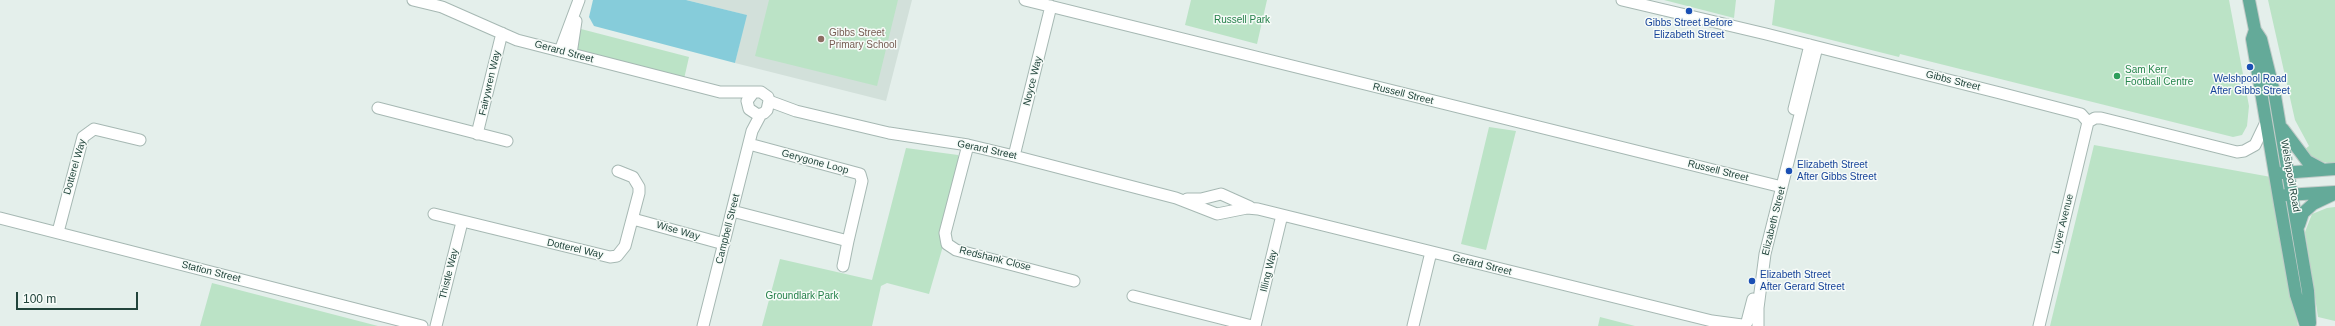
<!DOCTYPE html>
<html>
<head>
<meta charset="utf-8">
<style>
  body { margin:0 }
  #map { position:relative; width:2335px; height:326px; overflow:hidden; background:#e4efeb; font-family:Helvetica,sans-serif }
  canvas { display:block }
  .scale { position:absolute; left:16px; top:292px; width:122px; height:18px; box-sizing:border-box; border:2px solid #21443b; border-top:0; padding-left:5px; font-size:12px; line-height:14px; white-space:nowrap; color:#21443b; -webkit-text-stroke:3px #f6fbf8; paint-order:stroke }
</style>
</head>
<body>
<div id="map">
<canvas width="2335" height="326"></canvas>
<div class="scale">100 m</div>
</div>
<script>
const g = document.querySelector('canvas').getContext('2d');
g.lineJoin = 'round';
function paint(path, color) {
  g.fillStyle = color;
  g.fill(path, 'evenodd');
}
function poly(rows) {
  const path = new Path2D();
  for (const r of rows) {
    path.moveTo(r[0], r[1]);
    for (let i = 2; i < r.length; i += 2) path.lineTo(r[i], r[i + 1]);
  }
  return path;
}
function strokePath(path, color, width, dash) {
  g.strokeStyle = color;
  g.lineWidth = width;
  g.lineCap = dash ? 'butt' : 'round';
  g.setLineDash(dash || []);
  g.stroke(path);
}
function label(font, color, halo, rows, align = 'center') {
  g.font = font + ' Helvetica,sans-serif';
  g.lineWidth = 3;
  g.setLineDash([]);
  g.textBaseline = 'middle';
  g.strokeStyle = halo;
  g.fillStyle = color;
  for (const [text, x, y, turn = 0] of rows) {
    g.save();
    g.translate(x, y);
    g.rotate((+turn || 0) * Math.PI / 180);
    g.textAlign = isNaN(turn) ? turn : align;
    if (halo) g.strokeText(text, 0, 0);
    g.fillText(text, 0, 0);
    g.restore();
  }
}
const built = poly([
  [686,0,912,0,886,101,735,63,746,15]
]);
const green = poly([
  [769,0,898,0,877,86,755,56],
  [1191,0,1267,0,1257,44,1185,25],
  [1664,0,1736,0,1734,18],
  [1775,0,2229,0,2249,106,2247,126,2242,135,2233,137,1900,54,1899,57,1772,25],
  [2268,0,2335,0,2335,165,2313,159,2304,150,2309,146,2295,120],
  [581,29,689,57,684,79,575,51],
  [1489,127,1516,131,1486,250,1461,244],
  [2094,145,2271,177,2298,326,2050,326],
  [906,148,958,155,960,160,940,241,943,246,929,294,887,283,881,286,872,326,762,326,780,259,872,280],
  [2335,207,2335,321,2318,317,2305,232,2312,214,2327,208],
  [212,283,378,326,200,326],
  [1600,317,1635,326,1598,326]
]);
const water = poly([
  [593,0,686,0,747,15,735,63,594,26,589,17]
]);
const minor = poly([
  [413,0,442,7,517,40,720,92,761,92,768,97,769,101,767,110,764,113,758,115,749,109,747,101,753,93],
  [1025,0,1782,187],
  [1622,0,1766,34,2000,93,2081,114,2088,122],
  [560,51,579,0],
  [571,54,576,21],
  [769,101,796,111,889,133,968,145,1014,156,1176,198,1217,214,1247,208,1258,209,1712,321,1742,325],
  [378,108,507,141],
  [1794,109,1810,45],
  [2088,122,2095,118,2101,118,2237,152,2244,151,2255,145,2266,122],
  [477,134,502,33],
  [968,145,945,233,947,244,956,250,1074,281],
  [1014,156,1051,6],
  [1187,199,1201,199,1221,194,1250,207],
  [732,211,848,241,862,181,860,174,749,144],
  [434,214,610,257,617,256,625,246,639,193,639,187,633,177,618,171],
  [0,218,422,326],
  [633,219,724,244],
  [58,232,83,137,94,129,140,140],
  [843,266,848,241],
  [1133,296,1252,326],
  [1747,322,1753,299],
  [436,326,462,222],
  [703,326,752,131,761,114],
  [1255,326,1282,215],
  [1413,326,1431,252],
  [1758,326,1758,308,1765,254,1817,47],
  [2039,326,2088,122]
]);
const major = poly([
  [2249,0,2255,30,2252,39,2280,204,2296,295,2306,326],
  [2255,30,2261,39,2275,96,2308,291,2310,323],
  [2283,129,2307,161,2322,169],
  [2282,173,2335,169],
  [2286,195,2335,192],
  [2299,225,2303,213,2313,204,2334,194]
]);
const markers = [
  [1689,11,4,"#1a4fb4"],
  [821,39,4,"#8d6e63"],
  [2250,67,4,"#1a4fb4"],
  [2117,76,4,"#2e9e5b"],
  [1789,171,4,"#1a4fb4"],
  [1752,281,4,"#1a4fb4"]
];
const parkNames = [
  ["Russell Park",1242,20],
  ["Groundlark Park",802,296]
];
const transitNames = [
  ["Gibbs Street Before",1689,23],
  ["Elizabeth Street",1689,35],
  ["Welshpool Road",2250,79],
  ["After Gibbs Street",2250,91],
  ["Elizabeth Street",1797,165,"left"],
  ["After Gibbs Street",1797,177,"left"],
  ["Elizabeth Street",1760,275,"left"],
  ["After Gerard Street",1760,287,"left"]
];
const educationNames = [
  ["Gibbs Street",829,33],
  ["Primary School",829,45]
];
const streetNames = [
  ["Gerard Street",564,52,15],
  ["Noyce Way",1033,81,-76],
  ["Gibbs Street",1953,81,14],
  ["Fairywren Way",490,83,-77],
  ["Russell Street",1403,94,14],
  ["Gerard Street",987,150,12],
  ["Gerygone Loop",815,162,15],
  ["Dotterel Way",75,167,-74],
  ["Russell Street",1718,171,14],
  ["Welshpool Road",2290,176,80],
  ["Elizabeth Street",1774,221,-76],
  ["Luyer Avenue",2063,224,-76],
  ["Campbell Street",728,229,-76],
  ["Wise Way",678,231,16],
  ["Dotterel Way",575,249,13],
  ["Redshank Close",995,259,14],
  ["Gerard Street",1482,265,14],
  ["Illing Way",1269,271,-76],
  ["Station Street",211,272,14],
  ["Thistle Way",449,274,-76]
];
const leisureNames = [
  ["Sam Kerr",2125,70],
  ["Football Centre",2125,82]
];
paint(built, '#d2e0da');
paint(green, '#bbe3c6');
paint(water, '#86ccda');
strokePath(minor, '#a6b8b3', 13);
strokePath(major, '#c1cbc8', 14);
strokePath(minor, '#fff', 11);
strokePath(major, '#64aa99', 12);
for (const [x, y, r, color] of markers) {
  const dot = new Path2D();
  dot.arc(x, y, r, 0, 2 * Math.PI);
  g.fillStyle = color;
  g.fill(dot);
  strokePath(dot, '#f6fbf8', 1.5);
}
label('10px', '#25804a', '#f6fbf8', parkNames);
label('10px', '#164399', '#f6fbf8', transitNames);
label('10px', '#785e54', '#f6fbf8', educationNames, 'left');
label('10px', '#21443b', '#f6fbf8', streetNames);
label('10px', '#27864d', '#f6fbf8', leisureNames, 'left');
</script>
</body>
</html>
